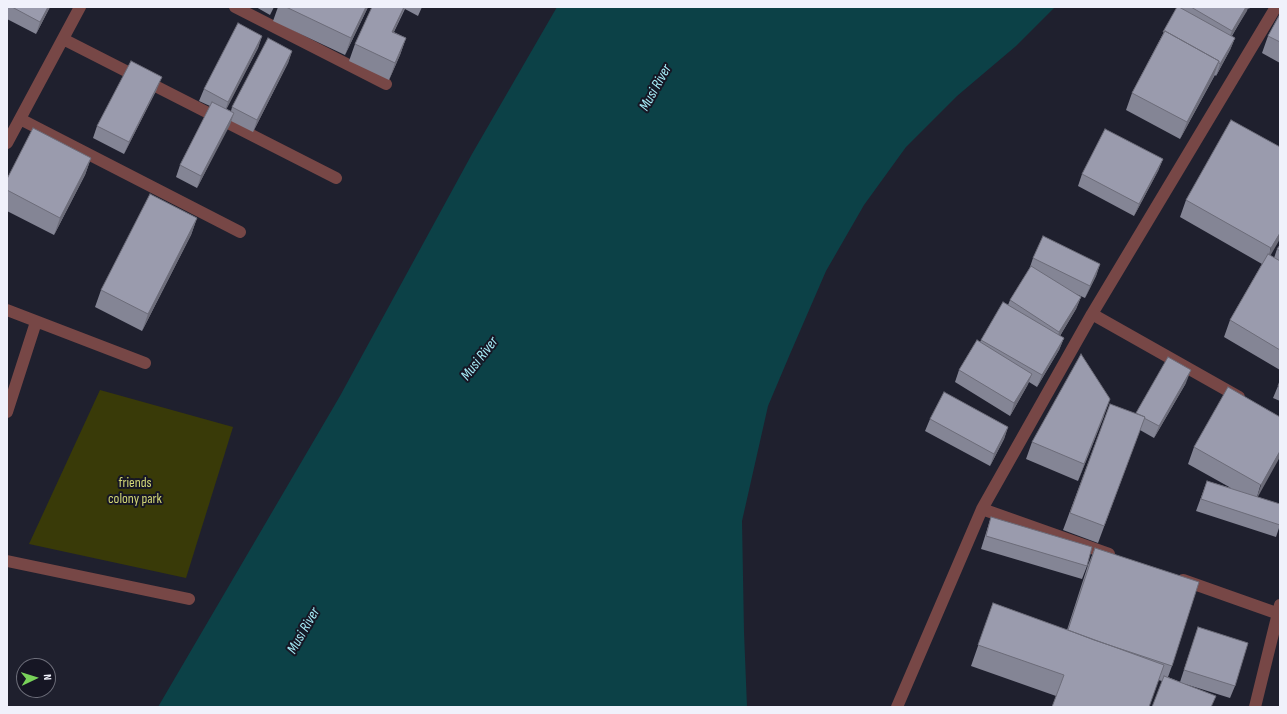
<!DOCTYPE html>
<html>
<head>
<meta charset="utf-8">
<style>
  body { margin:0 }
  #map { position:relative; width:1287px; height:714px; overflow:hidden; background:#1f202e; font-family:"Sofia Sans Condensed",sans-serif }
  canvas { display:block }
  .frame { position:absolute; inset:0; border:8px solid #f0f1fb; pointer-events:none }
  .north { position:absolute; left:16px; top:658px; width:40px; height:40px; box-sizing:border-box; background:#161624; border:1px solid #6d6e7a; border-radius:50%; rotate:86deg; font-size:11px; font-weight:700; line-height:16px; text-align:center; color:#f0f1fb }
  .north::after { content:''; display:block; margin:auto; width:14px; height:18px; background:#78d259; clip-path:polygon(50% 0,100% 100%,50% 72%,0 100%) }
</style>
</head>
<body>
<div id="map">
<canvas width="1287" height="714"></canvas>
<div class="frame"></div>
<div class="north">N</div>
</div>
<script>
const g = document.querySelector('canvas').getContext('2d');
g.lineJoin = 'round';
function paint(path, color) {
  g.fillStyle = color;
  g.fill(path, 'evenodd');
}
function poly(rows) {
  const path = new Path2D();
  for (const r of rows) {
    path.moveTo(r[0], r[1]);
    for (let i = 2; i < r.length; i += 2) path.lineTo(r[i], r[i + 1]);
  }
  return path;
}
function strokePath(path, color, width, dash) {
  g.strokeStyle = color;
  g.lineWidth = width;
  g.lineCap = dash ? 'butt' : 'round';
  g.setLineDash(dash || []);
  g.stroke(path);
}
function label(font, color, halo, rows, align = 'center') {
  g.font = font + ' "Sofia Sans Condensed",sans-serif';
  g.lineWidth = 4;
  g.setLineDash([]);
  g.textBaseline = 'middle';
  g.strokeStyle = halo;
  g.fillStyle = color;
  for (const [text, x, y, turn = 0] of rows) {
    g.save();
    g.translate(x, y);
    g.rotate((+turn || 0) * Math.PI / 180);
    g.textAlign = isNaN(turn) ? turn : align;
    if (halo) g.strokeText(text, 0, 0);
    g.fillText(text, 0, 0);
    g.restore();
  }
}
const green = poly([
  [100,390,233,427,186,578,29,544]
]);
const water = poly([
  [557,7,1055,7,1016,46,957,96,906,147,864,205,826,271,790,354,768,406,742,521,744,632,747,707,158,707,340,396,472,154]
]);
const minor = poly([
  [235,7,386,84],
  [63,39,336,178],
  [20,119,240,232],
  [7,143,80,7],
  [7,310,145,363],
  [1092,314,1239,397],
  [7,412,36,322],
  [982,509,1109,554],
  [7,561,189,599],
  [1183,580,1279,614],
  [897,707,982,509,1092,314,1276,7],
  [1255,707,1280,605]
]);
const wall = poly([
  [7,7,50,7,36,34,7,19],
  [256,7,274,7,270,15],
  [278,7,368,7,345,55,273,21],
  [372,7,422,7,418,16,405,9,394,32,406,38,400,55,389,80,349,61,355,44],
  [1177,7,1250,7,1249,9,1248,8,1232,36,1235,38,1230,50,1216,76,1215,75,1180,139,1126,110,1132,93],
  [1280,14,1280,63,1262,53,1268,36],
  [262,36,258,48,226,109,231,111,232,107,292,51,288,63,253,132,231,121,197,188,176,177,180,165,210,106,199,101,204,89],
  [157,89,124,154,93,138,97,126],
  [1280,147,1270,255,1274,258,1277,249,1280,245,1280,370,1224,337,1230,320,1262,264,1180,217,1186,200],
  [91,158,85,175,54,235,7,211,7,179],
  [1163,159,1158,171,1134,216,1078,186,1082,174],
  [197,218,191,235,142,331,95,307,101,290],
  [1033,258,1100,264,1096,276,1085,298,1074,293,1081,297,1076,309,1060,336,1064,338,1059,350,1037,387,1029,382,1027,386,1010,416,955,382,959,370,980,342,981,340,1008,305,1010,300,1029,270],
  [1280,381,1280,401,1273,398,1278,386],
  [1186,383,1154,438,1140,430,1098,543,1063,530,1110,404,1136,414],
  [1104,416,1078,481,1026,459,1032,442],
  [1280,417,1257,497,1280,525,1276,537,1196,511,1207,481,1231,488,1188,464,1194,447],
  [930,419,1008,427,1004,439,990,466,925,431],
  [991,517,1087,566,1082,579,981,549],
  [1095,548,1172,666,1168,677,1180,682,1198,627,1235,686,1230,698,1185,684,1162,681,1158,680,1056,696,971,666,993,603,1067,630,1088,565]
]);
const shadedWall = poly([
  [48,7,50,7,36,34,40,22],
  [366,7,368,7,345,55,351,38],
  [404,7,405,7,386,49,392,32],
  [1246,7,1248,7,1247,11,1227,43,1232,31],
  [262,36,258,48,224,114,228,102],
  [406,38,400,55,389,80,395,63],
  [1235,38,1230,50,1216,76,1220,64],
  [292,51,288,63,253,132,257,120],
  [1219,61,1213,78,1180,139,1187,122],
  [162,77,157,89,124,154,129,142],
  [234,113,230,125,197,188,201,176],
  [91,158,85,175,54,235,60,218],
  [1163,159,1158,171,1134,216,1139,204],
  [197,218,191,235,142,331,148,314],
  [1280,233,1280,239,1265,265,1271,248],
  [1100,264,1096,276,1085,298,1090,286],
  [1081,297,1076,309,1055,344,1059,332],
  [1064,338,1059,350,1037,387,1042,375],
  [1191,370,1186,383,1154,438,1159,426],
  [1032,374,1027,386,1010,416,1014,403],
  [1110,399,1104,416,1078,481,1084,464],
  [1008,427,1004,439,990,466,994,454],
  [1280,451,1280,457,1255,502,1261,485]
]);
const building = poly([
  [12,7,48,7,40,22,12,7],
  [286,7,366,7,351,38,286,7],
  [372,7,404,7,392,32,406,38,395,63,355,44,372,7],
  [1177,7,1179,7,1235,38,1220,64,1219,63,1219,61,1165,31,1164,32,1163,32,1177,7],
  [1191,7,1246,7,1232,31,1191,7],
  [1280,14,1280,42,1268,36,1280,14],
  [238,23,262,36,228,102,204,89,238,23],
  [1165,31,1219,61,1187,122,1132,93,1165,31],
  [268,38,292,51,257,120,232,107,268,38],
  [131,61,162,77,129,142,97,126,131,61],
  [212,102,234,113,201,176,180,165,212,102],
  [1231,120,1280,147,1280,233,1271,248,1186,200,1231,120],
  [33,128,91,158,60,218,7,190,7,179,33,128],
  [1105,129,1163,159,1139,204,1082,174,1105,129],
  [150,194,197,218,148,314,101,290,150,194],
  [1043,236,1100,264,1090,286,1033,258,1043,236],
  [1280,245,1280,251,1277,249,1280,245],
  [1268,254,1280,261,1280,350,1230,320,1268,254],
  [1031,266,1081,297,1059,332,1010,300,1031,266],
  [1003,302,1064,338,1042,375,981,340,1003,302],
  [977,340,1032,374,1014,403,959,370,977,340],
  [1081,354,1110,399,1084,464,1032,442,1081,354],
  [1168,357,1191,370,1159,426,1144,418,1145,417,1136,413,1168,357],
  [1280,381,1280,387,1278,386,1280,381],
  [1228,387,1280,417,1280,451,1261,485,1194,447,1228,387],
  [944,392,1008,427,994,454,930,419,944,392],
  [1110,404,1145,417,1104,526,1070,513,1110,404],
  [1207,481,1280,504,1280,525,1201,499,1207,481],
  [991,517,1092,547,1087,566,986,536,991,517],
  [1095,548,1199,582,1172,666,1094,640,1068,630,1095,548],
  [993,603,1164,665,1149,707,1052,707,1064,675,978,645,993,603],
  [1198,627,1248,643,1235,686,1184,670,1198,627],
  [1164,676,1216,696,1211,707,1152,707,1164,676]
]);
const parkNames = [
  ["friends",135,483],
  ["colony park",135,499]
];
const waterNames = [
  ["Musi River",656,88,-61],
  ["Musi River",480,359,-52],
  ["Musi River",304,631,-60]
];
paint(green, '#393a08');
paint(water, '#0c4147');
strokePath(minor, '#774746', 12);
paint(wall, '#848595');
paint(shadedWall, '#6c6c79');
paint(building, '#9a9bad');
strokePath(building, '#6c6c79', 1);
label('14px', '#d2d677', '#161624', parkNames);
label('italic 15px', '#a7edf8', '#161624', waterNames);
</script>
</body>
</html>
